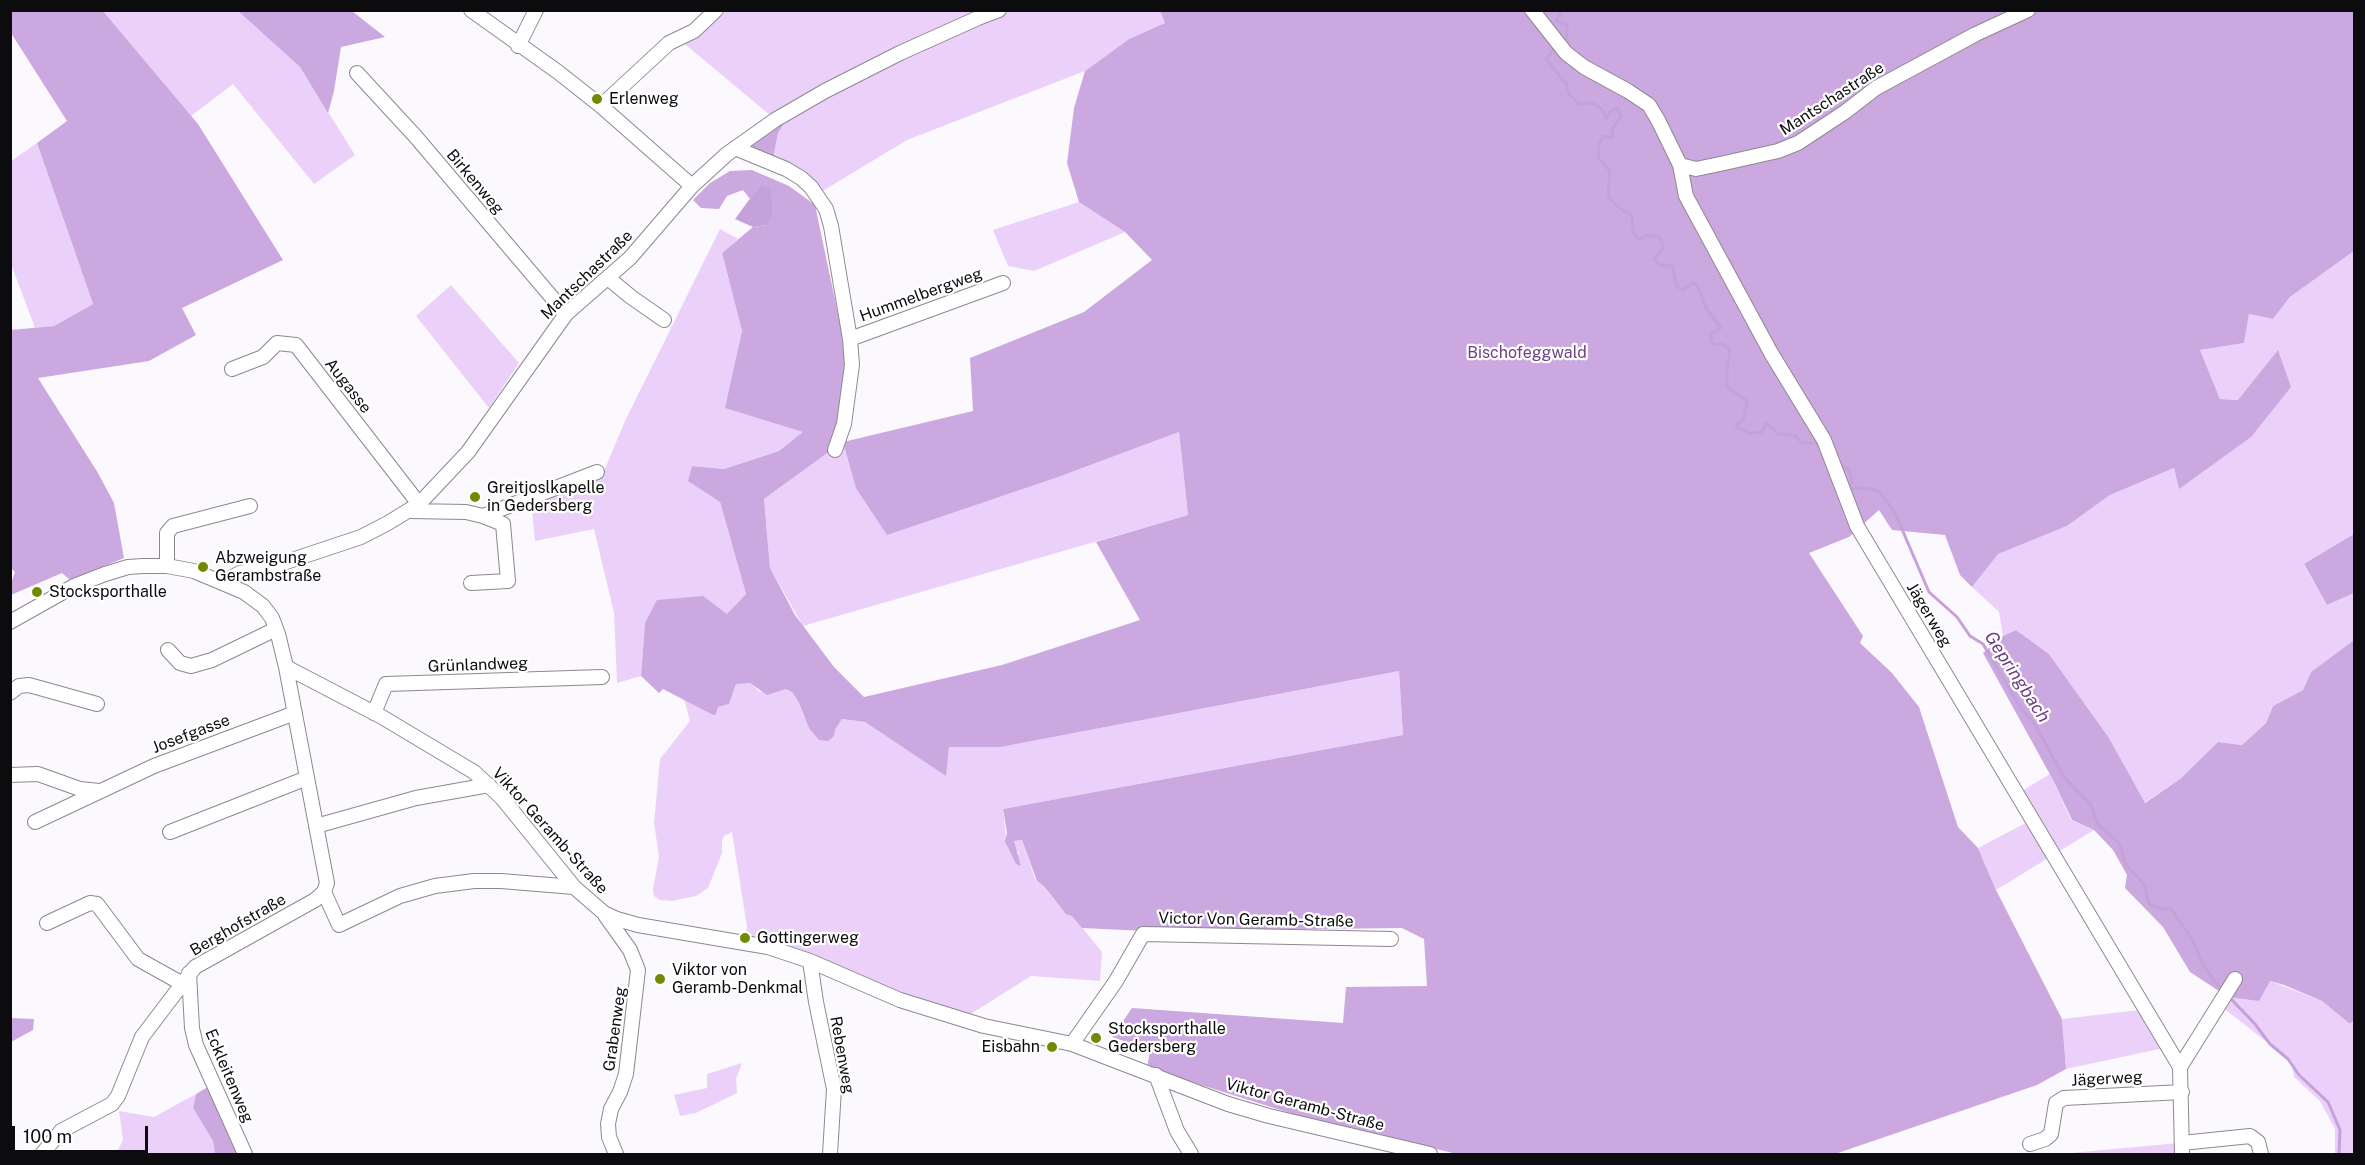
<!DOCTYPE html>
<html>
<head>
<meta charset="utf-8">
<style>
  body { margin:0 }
  #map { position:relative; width:2365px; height:1165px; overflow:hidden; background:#fcf9fe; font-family:"Public Sans",sans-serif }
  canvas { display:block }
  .frame { position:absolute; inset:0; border:12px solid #0c0b0d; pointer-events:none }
  .scale { position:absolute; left:12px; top:1126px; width:136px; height:27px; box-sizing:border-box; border:3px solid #0c0b0d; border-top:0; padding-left:8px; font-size:18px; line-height:21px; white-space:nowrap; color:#0c0b0d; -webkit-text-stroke:4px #fff; paint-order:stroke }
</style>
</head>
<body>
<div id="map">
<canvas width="2365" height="1165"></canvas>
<div class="frame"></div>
<div class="scale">100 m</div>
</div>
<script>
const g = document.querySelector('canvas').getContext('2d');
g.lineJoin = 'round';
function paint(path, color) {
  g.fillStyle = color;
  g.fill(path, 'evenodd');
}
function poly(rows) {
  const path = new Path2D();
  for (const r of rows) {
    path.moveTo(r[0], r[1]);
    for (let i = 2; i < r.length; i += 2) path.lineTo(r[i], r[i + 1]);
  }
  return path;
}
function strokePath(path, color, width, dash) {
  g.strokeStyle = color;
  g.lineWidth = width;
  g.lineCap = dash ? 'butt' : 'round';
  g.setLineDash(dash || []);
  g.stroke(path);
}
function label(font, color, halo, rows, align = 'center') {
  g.font = font + ' "Public Sans",sans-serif';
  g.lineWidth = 4.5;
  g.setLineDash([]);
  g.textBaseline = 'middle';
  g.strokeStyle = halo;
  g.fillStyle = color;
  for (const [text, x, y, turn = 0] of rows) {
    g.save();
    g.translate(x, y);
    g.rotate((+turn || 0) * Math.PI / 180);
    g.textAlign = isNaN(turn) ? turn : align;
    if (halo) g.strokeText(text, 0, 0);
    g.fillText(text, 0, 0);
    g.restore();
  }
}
const green = poly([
  [1013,10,1160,11,1165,23,1129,39,1085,71,907,140,821,192,773,159,778,133,788,117,848,84,963,29],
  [103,11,238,11,300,67,355,155,314,184,233,84,191,116],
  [726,11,990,11,771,116,680,40,694,39],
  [37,143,93,304,54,326,35,328,11,264,11,161],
  [1079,202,1125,232,1034,271,1008,266,993,230],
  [720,229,738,239,722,253,742,331,726,408,804,432,779,451,724,469,692,466,689,481,720,502,746,594,727,615,645,623,641,676,617,683,614,613,594,529,535,541,531,500,604,471,625,421],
  [2354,251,2354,534,2304,565,2327,605,2354,593,2354,640,2311,672,2303,690,2273,706,2266,723,2242,745,2218,742,2180,779,2144,803,2109,738,2049,654,2016,630,2003,636,1999,612,1972,587,1997,554,2067,526,2110,495,2174,468,2179,488,2278,351,2239,400,2220,399,2200,350,2244,343,2249,314,2273,319,2290,297],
  [451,285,519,363,489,408,416,316],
  [1179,432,1188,515,803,626,770,568,764,499,843,442,1061,476],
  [1399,671,1403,735,1003,809,1007,847,1014,859,1019,854,1013,845,1014,841,1022,840,1036,881,1044,885,1054,899,1072,915,1102,952,1100,981,1031,976,969,1015,903,993,814,956,745,936,747,927,732,832,724,836,722,841,722,853,708,888,696,896,672,901,660,900,654,896,653,889,659,857,654,823,660,759,690,721,684,699,713,715,718,707,729,704,736,684,743,682,750,683,760,692,786,689,792,692,798,701,804,717,835,730,842,719,865,722,945,775,949,747,1001,747],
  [2050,774,2071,820,2094,830,1996,890,1978,848,2035,818,2020,792],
  [2270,981,2322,1001,2350,1024,2354,1020,2354,1154,2335,1154,2335,1129,2320,1101,2294,1077,2291,1061,2222,1007,2228,997],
  [2139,1010,2164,1048,2066,1069,2062,1019],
  [742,1063,736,1079,737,1093,696,1113,680,1116,674,1095,707,1088,707,1074],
  [196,1094,193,1108,213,1141,215,1154,116,1154,123,1140,119,1111,154,1117],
  [2179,1143,2178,1154,2059,1154]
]);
const forest = poly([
  [11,10,103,11,198,124,283,260,182,308,196,335,149,361,38,378,98,473,114,503,124,558,70,580,62,573,11,595,11,584,15,572,10,567,11,330,54,326,93,304,37,143,67,121,11,33],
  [238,11,352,11,385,37,341,47,334,91,328,113,300,67],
  [1160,11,2354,11,2354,251,2290,297,2273,319,2249,314,2244,343,2200,350,2220,399,2238,400,2278,350,2291,387,2251,437,2179,489,2174,468,2110,495,2067,526,1998,554,1972,587,1960,575,1945,535,1892,530,1879,510,1849,537,1809,553,1863,636,1860,643,1892,673,1919,707,1958,827,1978,848,1996,890,2062,1019,2066,1069,2037,1085,1835,1154,1457,1154,1306,1118,1147,1068,1150,1050,1112,1037,1132,1008,1343,1023,1346,987,1427,986,1424,939,1402,928,1146,931,1082,928,1072,916,1066,914,1044,886,1037,881,1022,840,1014,841,1021,866,1016,864,1005,842,1007,833,1003,809,1403,735,1399,671,1001,747,949,747,946,776,865,722,842,719,835,730,834,736,828,741,819,740,809,728,798,701,792,692,786,689,767,695,750,683,736,684,729,704,718,707,716,714,713,715,663,689,659,693,641,676,645,623,657,600,703,596,727,614,746,594,720,502,688,481,692,466,724,469,779,451,803,432,725,408,742,331,722,253,753,227,767,225,760,185,750,199,743,190,727,196,719,209,701,208,693,200,710,183,730,171,752,170,789,186,815,205,846,352,843,393,833,449,764,499,770,568,795,615,834,667,864,697,1002,665,1140,620,1096,542,1188,515,1179,432,1061,476,887,535,856,488,843,442,973,411,970,358,1084,312,1152,260,1125,232,1079,202,1067,163,1074,108,1085,71,1129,39,1165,23],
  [788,117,778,133,773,159,747,146],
  [2354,534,2354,593,2327,605,2304,564],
  [2016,630,2049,654,2109,738,2145,803,2180,779,2218,742,2242,745,2266,723,2273,706,2303,690,2311,672,2354,640,2354,1020,2350,1024,2322,1001,2284,985,2270,981,2259,1001,2228,997,2190,972,2163,927,2125,888,2127,875,2113,850,2094,830,2072,820,2053,780,1983,653,2003,636],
  [10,1018,34,1019,33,1030,11,1042],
  [211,1085,239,1154,215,1154,213,1141,193,1108,196,1094]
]);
const water = poly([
  [760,185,771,189,772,214,767,225,753,227,735,219]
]);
const stream = poly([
  [1561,43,1567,38,1567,25,1556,21,1563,10],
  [1556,47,1546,59,1567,85,1568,93,1579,104,1593,103,1602,109,1606,119,1611,111,1617,108,1621,116,1612,129,1613,138,1603,136,1599,145,1598,158,1610,171,1608,196,1618,207,1632,216,1633,232,1639,239,1647,235,1659,237,1664,248,1654,259,1660,265,1672,266,1677,287,1683,290,1693,283,1697,285,1706,308,1721,328,1710,334,1713,344,1723,344,1729,349,1730,354,1727,367,1727,387,1747,401,1744,418,1736,427,1749,433,1762,432,1766,423,1778,434,1795,435,1802,443,1816,443,1821,450],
  [1838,466,1849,469,1852,481,1848,489,1865,488,1879,491,1895,513,1929,592,1957,617,1970,636,1983,644,2022,710,2034,723,2064,777,2091,805,2098,825,2119,843,2126,865,2144,884,2149,904,2158,908,2171,909,2194,942,2202,963,2223,993],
  [2227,998,2232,1000,2255,1024,2270,1044,2288,1059,2299,1075,2328,1102,2340,1130,2339,1154]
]);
const minor = poly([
  [471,10,558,72,601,106,692,186],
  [1532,10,1566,53,1584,67,1628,91,1649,105,1658,120,1680,165,1686,196,1771,353,1824,440,1857,526,2180,1067,2182,1154],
  [518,46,536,10],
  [357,73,416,137,566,314],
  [601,106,669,43,694,31,716,10],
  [735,148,786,169,801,178,811,187,826,209,831,226,850,339,852,365,844,424,835,450],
  [1680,165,1696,169,1720,164,1778,151,1798,143,1845,112,1876,88,1976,34,2028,10],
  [608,278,631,297,664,320],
  [850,339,1003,283],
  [232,369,263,357,277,343,296,345,419,504],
  [410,511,466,512,483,516,503,524,508,581,471,583],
  [483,516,597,472],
  [167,566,167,533,173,526,250,506],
  [227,584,229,579,240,573,268,568,361,537,388,523,419,504,468,452,566,314,630,258,692,186,727,154,775,120,825,91,900,53,978,18,999,10],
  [10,622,74,586,105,574,128,567,143,566,167,566,194,571,244,592,263,606,272,618,278,634,286,667,327,883,324,892,315,900,195,967,142,1037,118,1096,112,1104,61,1131,42,1154],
  [168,650,180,663,191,666,212,660,276,629],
  [286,667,382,717,474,772,502,798,574,887,604,913,617,919,638,925,768,947,810,961,900,1000,984,1026,1072,1044,1228,1104,1269,1116,1430,1154],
  [10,693,19,686,29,685,97,704],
  [374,713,386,684,602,677],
  [10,775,38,774,80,789,99,791],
  [35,822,154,766,295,713],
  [316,826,416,798,489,785],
  [170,832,307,778],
  [324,892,339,925,400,896,435,886,474,881,501,881,574,887],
  [605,915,630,950,638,970,626,1074,620,1092,611,1109,608,1124,609,1137,616,1154],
  [47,923,90,903,97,904,138,959,181,983],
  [810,961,816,1002,834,1089,830,1154],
  [189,973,192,1028,196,1045,245,1154],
  [1072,1044,1116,981,1143,934,1391,939],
  [2180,1067,2235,979],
  [1156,1075,1177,1131,1191,1154],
  [2182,1143,2250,1136,2258,1142,2261,1154],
  [2030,1144,2045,1139,2051,1134,2056,1103,2064,1098,2182,1092]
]);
const markers = [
  [597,99,6,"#718b00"],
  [475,497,6,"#718b00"],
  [203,567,6,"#718b00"],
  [37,592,6,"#718b00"],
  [745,938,6,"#718b00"],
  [660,979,6,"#718b00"],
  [1096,1038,6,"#718b00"],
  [1052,1047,6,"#718b00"]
];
const poiNames = [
  ["Erlenweg",609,99],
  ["Greitjoslkapelle",487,488],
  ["in Gedersberg",487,506],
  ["Abzweigung",215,558],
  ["Gerambstraße",215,576],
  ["Stocksporthalle",49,592],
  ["Gottingerweg",757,938],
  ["Viktor von",672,970],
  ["Geramb-Denkmal",672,988],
  ["Stocksporthalle",1108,1029],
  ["Gedersberg",1108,1047],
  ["Eisbahn",1040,1047,"right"]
];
const streetNames = [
  ["Mantschastraße",1832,99,-33],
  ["Birkenweg",475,182,50],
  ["Mantschastraße",587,275,-44],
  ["Hummelbergweg",921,295,-20],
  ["Augasse",348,386,52],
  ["Jägerweg",1929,615,59],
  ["Grünlandweg",478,665,-2],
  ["Josefgasse",191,734,-21],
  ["Viktor Geramb-Straße",550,831,48],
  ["Victor Von Geramb-Straße",1256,920,1],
  ["Berghofstraße",238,925,-30],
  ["Grabenweg",615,1029,-82],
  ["Rebenweg",842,1055,80],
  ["Eckleitenweg",229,1076,67],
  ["Jägerweg",2107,1079,-3],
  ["Viktor Geramb-Straße",1305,1105,15]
];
const parkNames = [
  ["Bischofeggwald",1527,353]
];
const waterNames = [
  ["Gepringbach",2017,677,57]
];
paint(green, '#ebd1fa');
paint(forest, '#cca8e1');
paint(water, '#c5a1da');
strokePath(stream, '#c5a1da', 3);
strokePath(minor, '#8c898e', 16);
strokePath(minor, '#fff', 14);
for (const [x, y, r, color] of markers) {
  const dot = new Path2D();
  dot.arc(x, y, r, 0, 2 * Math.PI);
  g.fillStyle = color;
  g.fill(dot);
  strokePath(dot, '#fff', 2);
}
label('16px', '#0c0b0d', '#fff', poiNames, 'left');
label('16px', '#0c0b0d', '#fff', streetNames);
label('16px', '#6e4085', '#fff', parkNames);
label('italic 18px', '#6c3f84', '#fff', waterNames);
</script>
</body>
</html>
